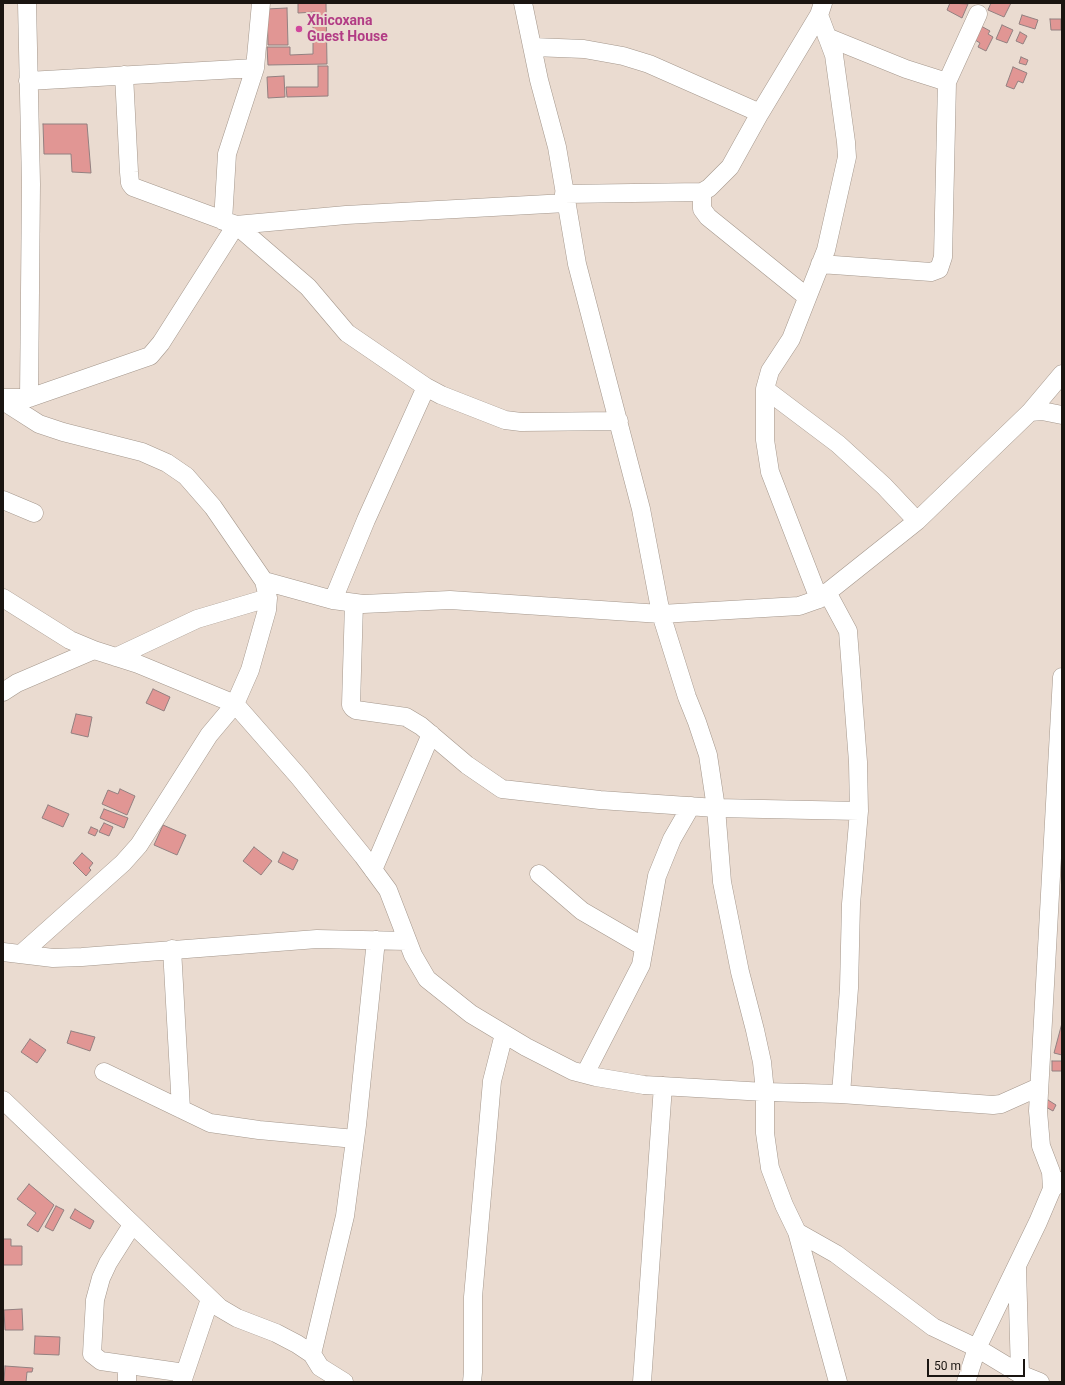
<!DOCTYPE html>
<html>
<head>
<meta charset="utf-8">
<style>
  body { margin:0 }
  #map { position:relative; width:1065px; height:1385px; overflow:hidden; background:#eadbd0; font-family:Roboto,sans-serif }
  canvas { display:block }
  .frame { position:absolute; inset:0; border:4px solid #1a1511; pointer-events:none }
  .scale { position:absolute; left:927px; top:1359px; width:98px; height:18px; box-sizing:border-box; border:2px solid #1a1511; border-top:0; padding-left:5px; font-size:12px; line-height:14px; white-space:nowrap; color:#1a1511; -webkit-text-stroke:3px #eadbd0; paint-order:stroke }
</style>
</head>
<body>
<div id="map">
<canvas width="1065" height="1385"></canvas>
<div class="frame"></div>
<div class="scale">50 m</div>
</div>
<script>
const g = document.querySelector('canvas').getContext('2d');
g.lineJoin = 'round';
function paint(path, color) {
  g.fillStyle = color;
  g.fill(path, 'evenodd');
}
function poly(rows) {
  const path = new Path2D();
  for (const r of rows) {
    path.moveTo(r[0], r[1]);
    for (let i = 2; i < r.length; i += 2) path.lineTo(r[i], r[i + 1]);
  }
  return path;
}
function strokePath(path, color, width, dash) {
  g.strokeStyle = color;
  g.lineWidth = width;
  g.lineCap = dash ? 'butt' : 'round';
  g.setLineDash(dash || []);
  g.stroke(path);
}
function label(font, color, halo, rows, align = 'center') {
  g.font = font + ' Roboto,sans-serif';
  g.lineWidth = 4;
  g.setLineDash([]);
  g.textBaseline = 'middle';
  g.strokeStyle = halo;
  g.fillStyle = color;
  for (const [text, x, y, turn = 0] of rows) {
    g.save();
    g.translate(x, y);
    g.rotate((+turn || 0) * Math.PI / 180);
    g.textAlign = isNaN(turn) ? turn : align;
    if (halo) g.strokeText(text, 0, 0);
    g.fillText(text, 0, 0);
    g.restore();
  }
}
const building = poly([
  [298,3,326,3,327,64,268,65,267,47,290,47,290,55,313,54,313,26,315,26,315,12,298,13,298,3],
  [950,3,968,4,962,18,947,10,950,3],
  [991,3,1011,3,1004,17,988,10,991,3],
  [287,8,288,45,268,45,267,9,287,8],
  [1022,15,1038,20,1035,29,1019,24,1022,15],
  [1050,19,1061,19,1061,30,1051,30,1050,19],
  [1002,25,1013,30,1007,43,996,39,1002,25],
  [981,26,990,31,988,34,993,37,986,51,978,47,980,43,975,40,981,26],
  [1020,32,1027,36,1023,44,1016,41,1020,32],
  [1021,57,1028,60,1026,65,1019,63,1021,57],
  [318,66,328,66,328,96,287,97,286,87,318,87,318,66],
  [1013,67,1027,73,1023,83,1018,81,1014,89,1006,86,1013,67],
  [284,76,285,97,268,98,267,77,284,76],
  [43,124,87,124,91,173,72,172,71,154,44,154,43,124],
  [153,689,170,697,164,711,146,703,153,689],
  [76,714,92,717,88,737,71,733,76,714],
  [120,789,135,796,127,815,102,804,108,790,118,794,120,789],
  [48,805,69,814,63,827,42,818,48,805],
  [104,809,128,818,124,828,100,818,104,809],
  [104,823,113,827,109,836,99,832,104,823],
  [163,825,186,835,177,855,154,845,163,825],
  [91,827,98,830,95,836,88,833,91,827],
  [254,847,272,861,261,875,243,861,254,847],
  [283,852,298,860,293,870,278,862,283,852],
  [82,853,93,863,89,868,91,870,86,876,73,863,82,853],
  [1062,1023,1062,1055,1054,1053,1062,1023],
  [71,1031,95,1037,90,1051,67,1043,71,1031],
  [30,1039,46,1050,37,1063,21,1052,30,1039],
  [1052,1061,1062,1061,1062,1071,1052,1071,1052,1061],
  [1048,1100,1056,1105,1053,1111,1044,1106,1048,1100],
  [29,1184,54,1205,38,1232,27,1225,36,1213,17,1199,29,1184],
  [56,1206,64,1210,53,1231,45,1227,56,1206],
  [75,1209,94,1221,90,1229,70,1218,75,1209],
  [3,1239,11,1239,11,1246,22,1246,22,1265,3,1265,3,1239],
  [22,1309,23,1330,5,1330,4,1310,22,1309],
  [35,1336,60,1337,59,1355,34,1354,35,1336],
  [5,1366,33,1368,32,1372,27,1372,26,1382,4,1382,5,1366]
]);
const minor = poly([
  [27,3,31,184,29,398],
  [523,3,539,80,557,147,577,264,641,509,661,614,687,697,697,722,708,755,716,808,722,882,740,972,755,1030,762,1062,765,1092,765,1133,770,1168,784,1205,797,1232,838,1382],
  [827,37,906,69,947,82],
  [533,47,584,49,623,56,649,64,760,113],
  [124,75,129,172,130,183,133,187,236,225,308,287,347,333,426,387,441,395,505,420,521,422,619,421],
  [28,81,255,68],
  [702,192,702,209,708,217,807,297],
  [564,194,702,192,709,188,730,167,760,113,819,15,823,3],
  [223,221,227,154,255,68,261,3],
  [820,264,931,272,939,269,943,257,947,82,978,14],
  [765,389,838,444,884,486,917,521],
  [3,398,29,398,150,356,161,343,236,225,346,215,566,203],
  [3,401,39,424,63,432,142,452,167,463,186,476,213,507,264,581,268,598,267,610,250,670,235,704,209,735,139,845,123,863,21,954],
  [1030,412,1042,411,1062,415],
  [3,500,34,513],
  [264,581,333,600,363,604,450,600,661,614,799,606,819,599,917,521,1030,412,1062,374],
  [827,592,848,631,858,762,859,811,851,904,849,988,841,1094],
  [3,598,70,640,94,650,138,664,235,704,299,777,363,856,388,890,413,955,427,979,471,1014,526,1047,573,1071,596,1077,644,1085,765,1092,841,1094,993,1105,1001,1104,1039,1087],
  [819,599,770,472,765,440,765,389,770,371,791,339,826,250,847,157,846,142,834,55,819,15],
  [333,600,366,520,426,387],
  [354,603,351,705,353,708,356,710,406,717,421,726,467,765,502,789,600,800,716,808,859,811],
  [116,657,197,619,268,598],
  [3,692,17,683,94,650],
  [373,870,431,734],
  [539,874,582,911,644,947],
  [172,949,181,1109],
  [3,952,53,958,82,957,317,939,407,941],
  [104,1072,210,1123,259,1130,355,1139],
  [585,1074,641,965,657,876,672,839,691,806],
  [3,1100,220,1308,237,1318,276,1333,297,1344,312,1354,320,1367,344,1382],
  [1052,1189,1051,1172,1041,1146,1038,1111,1062,677],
  [132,1225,108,1263,101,1278,95,1300,92,1354,101,1361,185,1373],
  [797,1232,836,1254,933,1327,977,1348,1020,1374,1040,1382],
  [1017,1268,1020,1374],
  [312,1354,345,1216,357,1125,376,940],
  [127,1382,127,1365],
  [182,1382,210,1299],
  [472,1382,473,1372,473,1297,488,1127,492,1081,504,1034],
  [642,1382,663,1086],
  [966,1382,977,1348,1038,1222,1052,1189,1061,1181]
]);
const markers = [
  [299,29,4,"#d1479c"]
];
const hotelNames = [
  ["Xhicoxana",307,21],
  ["Guest House",307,37]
];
paint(building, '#e19694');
strokePath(building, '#928080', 1);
strokePath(minor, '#a4978c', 19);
strokePath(minor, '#fff', 18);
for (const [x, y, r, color] of markers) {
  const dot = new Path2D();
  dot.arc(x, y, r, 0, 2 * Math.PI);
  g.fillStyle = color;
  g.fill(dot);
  strokePath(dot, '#eadbd0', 1.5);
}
label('bold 14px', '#b23c85', '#eadbd0', hotelNames, 'left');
</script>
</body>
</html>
